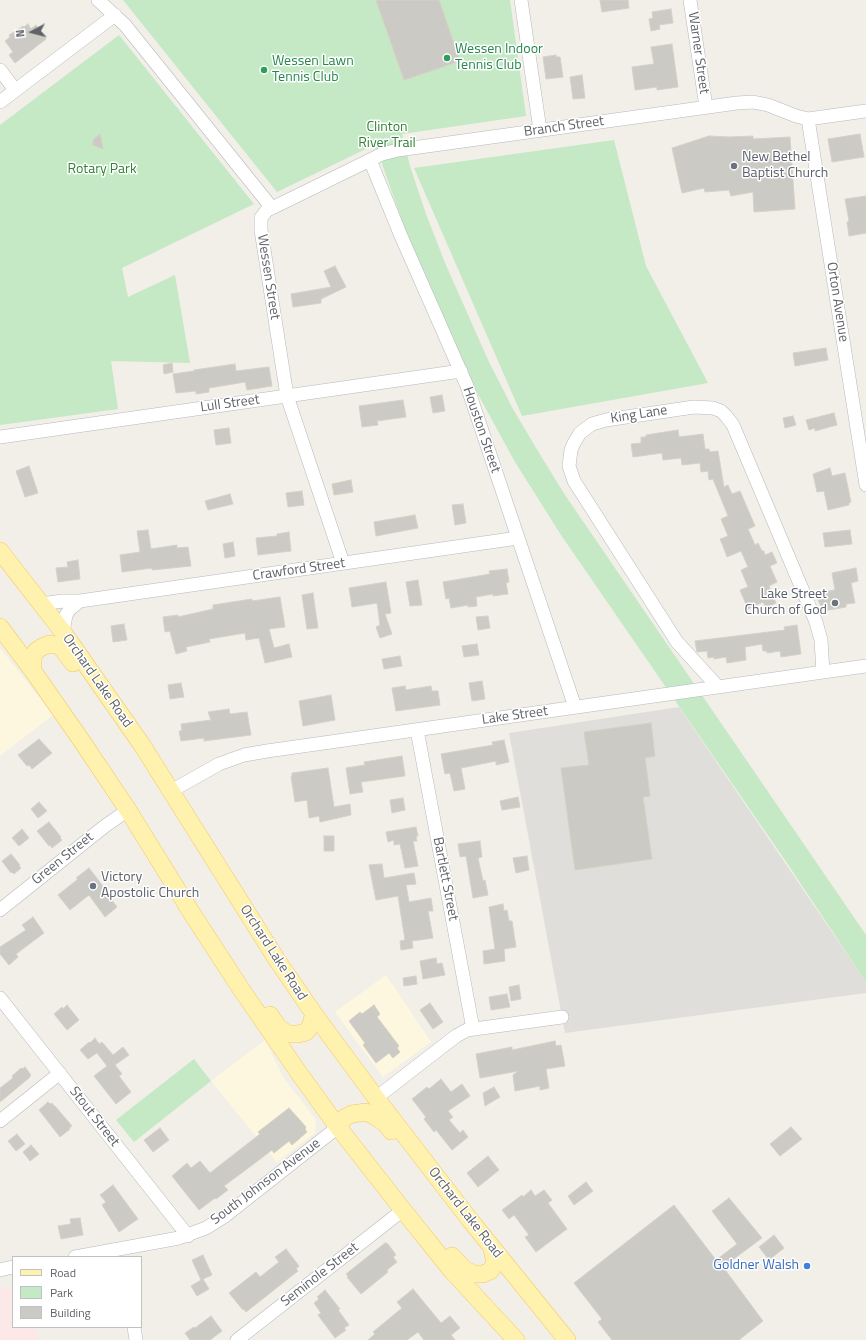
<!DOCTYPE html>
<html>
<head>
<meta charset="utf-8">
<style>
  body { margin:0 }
  #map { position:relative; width:866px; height:1340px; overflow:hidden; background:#f1efe8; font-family:"Titillium Web",sans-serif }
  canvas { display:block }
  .legend { position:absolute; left:12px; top:1256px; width:130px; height:72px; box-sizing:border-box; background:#fff; border:1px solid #bfc1c3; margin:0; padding:5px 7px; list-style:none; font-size:12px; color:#5f6368 }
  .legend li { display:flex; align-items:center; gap:8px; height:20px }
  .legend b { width:20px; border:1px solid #bfc1c3 }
  .north { position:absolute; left:12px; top:12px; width:40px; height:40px; -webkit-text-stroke:3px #fff; paint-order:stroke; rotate:263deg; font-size:11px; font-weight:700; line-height:16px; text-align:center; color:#5f6368 }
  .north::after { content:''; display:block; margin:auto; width:14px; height:18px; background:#5f6368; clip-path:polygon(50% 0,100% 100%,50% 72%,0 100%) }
</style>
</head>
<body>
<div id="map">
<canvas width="866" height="1340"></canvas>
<ul class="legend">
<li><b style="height:5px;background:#fff2af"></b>Road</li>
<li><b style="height:11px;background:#c5e8c5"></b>Park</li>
<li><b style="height:11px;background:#cccac5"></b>Building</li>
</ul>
<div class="north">N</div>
</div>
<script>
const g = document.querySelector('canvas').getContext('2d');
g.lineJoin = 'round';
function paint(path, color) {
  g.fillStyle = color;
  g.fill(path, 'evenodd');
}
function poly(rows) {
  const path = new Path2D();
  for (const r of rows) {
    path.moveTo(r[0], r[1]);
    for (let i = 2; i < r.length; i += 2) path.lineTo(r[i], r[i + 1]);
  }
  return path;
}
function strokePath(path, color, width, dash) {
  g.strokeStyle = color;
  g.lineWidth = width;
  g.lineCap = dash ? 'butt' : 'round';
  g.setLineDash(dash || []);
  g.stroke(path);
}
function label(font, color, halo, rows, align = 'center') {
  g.font = font + ' "Titillium Web",sans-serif';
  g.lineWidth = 3;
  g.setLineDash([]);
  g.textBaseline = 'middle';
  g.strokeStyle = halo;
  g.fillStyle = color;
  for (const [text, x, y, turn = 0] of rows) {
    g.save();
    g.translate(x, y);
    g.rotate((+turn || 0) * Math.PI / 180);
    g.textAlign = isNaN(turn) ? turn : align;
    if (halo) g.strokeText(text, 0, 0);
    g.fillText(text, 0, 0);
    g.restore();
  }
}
const commercial = poly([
  [0,648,53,715,0,756],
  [386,975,431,1042,383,1077,335,1012],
  [265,1040,283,1077,316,1120,315,1133,277,1162,211,1081]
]);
const industrial = poly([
  [679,707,866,982,866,993,565,1033,509,733]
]);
const medical = poly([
  [13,1286,13,1327,37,1327,39,1340,0,1340,0,1288]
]);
const green = poly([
  [123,0,510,0,526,116,402,134,410,166,426,214,445,263,489,362,513,409,536,448,565,495,866,935,866,982,789,866,561,535,515,462,468,376,415,257,382,164,374,145,277,192],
  [119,35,254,204,122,268,128,297,175,275,190,363,111,361,118,409,0,425,0,125],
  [614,140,646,266,708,383,522,416,414,168],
  [194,1059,211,1081,134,1142,116,1120]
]);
const building = poly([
  [376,0,439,0,460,61,404,80,376,0],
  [600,0,628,0,629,8,602,12,600,0],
  [671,9,673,23,659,25,660,29,651,31,649,19,653,18,652,12,671,9],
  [28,24,31,29,36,25,46,39,15,63,9,55,13,52,5,41,10,37,9,35,23,26,24,27,28,24],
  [672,44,678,87,657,90,657,87,635,90,632,67,654,64,651,47,672,44],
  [556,55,556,57,560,57,563,77,546,79,543,57,556,55],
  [582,75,585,98,573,99,570,77,582,75],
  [100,134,103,149,93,145,93,140,100,134],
  [860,134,864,157,832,162,828,139,860,134],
  [709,136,730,137,753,136,753,139,790,137,795,209,754,212,753,192,731,196,729,190,705,192,704,188,682,193,672,148,709,136],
  [866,196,866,233,849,236,847,222,849,221,845,199,866,196],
  [335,266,346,287,321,299,321,303,293,307,291,294,331,287,324,271,335,266],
  [826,348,828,360,795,366,793,353,826,348],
  [172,363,173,372,164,374,163,365,172,363],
  [235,364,236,371,269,367,272,386,247,390,245,382,209,388,209,392,196,394,196,391,176,393,173,374,194,371,194,370,235,364],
  [442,395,445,411,433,413,430,397,442,395],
  [403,400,406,417,377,421,378,425,362,427,359,406,403,400],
  [834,413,837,425,815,431,815,428,809,430,806,420,834,413],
  [793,416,796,425,785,428,783,418,793,416],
  [229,428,231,443,216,445,214,430,229,428],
  [678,430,679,437,703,434,705,449,709,449,710,452,718,451,724,487,728,485,732,494,740,491,755,526,748,529,755,545,758,543,762,551,764,551,765,555,772,552,777,563,770,566,777,582,769,586,776,603,766,608,763,602,748,609,740,590,748,587,741,570,748,567,741,551,727,557,723,546,720,539,728,536,721,519,728,516,713,479,709,480,708,471,701,472,700,463,682,465,681,458,663,460,662,453,633,457,631,444,641,443,641,437,646,437,646,435,678,430],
  [29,466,38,493,25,497,16,471,29,466],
  [830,468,832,476,845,473,851,502,849,503,849,505,828,510,824,491,817,492,813,474,830,468],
  [351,480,353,492,334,495,332,484,351,480],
  [302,491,304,505,288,507,286,493,302,491],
  [230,494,233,504,208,510,205,501,230,494],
  [463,504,466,523,455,525,452,505,463,504],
  [415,515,418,528,376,536,374,522,415,515],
  [148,530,151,549,177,545,177,548,188,547,191,566,152,570,152,568,122,572,120,555,140,552,137,531,148,530],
  [850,530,852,544,825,547,823,533,850,530],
  [289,532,291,551,258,555,256,538,277,536,277,534,289,532],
  [233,542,235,556,225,558,223,544,233,542],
  [78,560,80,579,58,582,56,568,68,567,67,562,78,560],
  [856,568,858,581,851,583,855,603,846,604,846,607,823,611,815,593,835,590,832,573,856,568],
  [507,569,509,582,506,583,508,594,493,596,493,594,476,597,477,606,468,607,468,605,451,608,449,598,446,599,443,582,490,574,489,571,507,569],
  [418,580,422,605,410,606,406,582,418,580],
  [386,582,391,613,385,614,392,634,380,638,376,627,380,625,377,603,352,607,349,588,386,582],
  [313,593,318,628,307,629,302,595,313,593],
  [280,597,285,627,269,629,274,648,289,644,292,657,265,663,259,638,246,640,245,633,209,639,210,642,186,647,187,651,176,654,170,631,165,632,163,617,178,615,178,617,213,609,213,605,252,599,252,601,280,597],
  [488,616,490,628,478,630,476,617,488,616],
  [124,624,127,640,113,642,111,626,124,624],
  [797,625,801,654,781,657,780,651,767,653,767,651,763,651,762,644,745,647,746,660,727,663,726,657,714,659,714,657,708,658,707,651,697,652,695,641,785,630,784,627,797,625],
  [477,644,479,655,464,657,462,646,477,644],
  [400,656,402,666,384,669,382,659,400,656],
  [482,681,485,699,472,701,469,683,482,681],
  [181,683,184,697,170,699,168,685,181,683],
  [405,686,406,690,431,686,432,691,438,691,440,705,396,711,392,688,405,686],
  [331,695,335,720,303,726,299,701,331,695],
  [229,709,230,714,247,712,251,735,204,741,204,738,181,741,179,731,182,731,181,724,211,720,208,712,229,709],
  [651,723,655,756,645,758,650,796,643,797,652,859,575,870,561,768,589,765,584,732,651,723],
  [39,739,52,753,32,769,29,765,27,766,18,755,39,739],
  [504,740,509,762,496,765,496,761,461,768,465,789,454,791,450,773,445,774,441,754,493,745,492,742,504,740],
  [402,756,405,776,361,782,363,792,350,794,346,768,365,765,364,762,402,756],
  [328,768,334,807,350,804,351,815,320,822,319,816,309,818,307,800,295,802,291,776,292,776,292,773,328,768],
  [518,797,520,807,502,810,500,801,518,797],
  [403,798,405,810,392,813,390,800,403,798],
  [39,802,47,811,38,818,31,809,39,802],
  [49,822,61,837,60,838,62,840,52,848,50,845,49,846,37,831,49,822],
  [416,827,418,836,416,836,417,841,413,841,418,866,405,868,400,844,394,845,394,840,388,842,386,832,416,827],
  [22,829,29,838,19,846,12,838,22,829],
  [324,836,334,836,334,851,324,851,324,836],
  [480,841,482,857,478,858,483,881,485,880,488,895,473,898,466,856,460,857,458,844,480,841],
  [11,854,20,865,19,866,21,868,14,874,12,872,11,873,2,861,11,854],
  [527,856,529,870,516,873,513,858,527,856],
  [382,864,384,878,414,873,416,884,406,885,409,902,431,898,433,911,428,911,433,938,412,941,413,948,401,950,400,941,405,940,398,896,376,900,369,865,382,864],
  [89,868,109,894,108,895,117,907,105,917,89,895,70,910,58,895,78,879,76,878,89,868],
  [503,904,504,911,507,910,509,921,512,921,516,947,504,949,505,961,484,964,483,951,495,949,489,907,503,904],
  [33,917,44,933,16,954,18,957,9,965,0,954,0,947,26,930,22,925,33,917],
  [436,958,437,964,442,963,445,975,423,979,420,961,436,958],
  [416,976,417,984,404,986,403,978,416,976],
  [519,985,521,999,511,1001,509,987,519,985],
  [507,994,510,1007,491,1010,489,997,507,994],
  [430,1003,443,1022,433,1029,420,1010,430,1003],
  [67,1005,79,1020,67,1030,54,1014,62,1007,63,1009,67,1005],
  [374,1005,380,1014,377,1017,399,1046,397,1048,400,1052,393,1058,389,1053,376,1063,363,1045,365,1043,349,1021,360,1012,362,1014,374,1005],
  [95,1038,99,1044,102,1042,113,1055,123,1047,129,1055,115,1065,122,1074,119,1076,131,1092,116,1104,94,1076,107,1066,97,1053,88,1059,80,1050,89,1042,90,1043,95,1038],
  [555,1041,556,1046,561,1045,565,1066,546,1069,549,1088,540,1090,540,1086,515,1091,513,1075,518,1071,480,1078,476,1054,512,1047,512,1050,555,1041],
  [25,1067,31,1075,29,1078,0,1102,0,1088,13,1078,12,1076,21,1068,22,1069,25,1067],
  [441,1079,451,1092,462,1084,470,1096,448,1111,453,1117,449,1120,460,1133,463,1130,468,1137,452,1150,436,1130,434,1132,424,1119,426,1117,412,1099,427,1087,429,1089,441,1079],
  [494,1087,500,1097,485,1106,483,1093,494,1087],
  [48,1102,50,1104,52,1103,54,1106,55,1106,72,1126,69,1128,70,1129,60,1137,39,1110,48,1102],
  [289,1108,306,1127,305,1129,307,1132,292,1145,289,1141,274,1153,272,1150,251,1166,224,1186,228,1190,216,1199,215,1198,199,1210,172,1176,187,1163,191,1168,200,1161,210,1173,260,1134,258,1132,289,1108],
  [791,1127,802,1139,780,1156,770,1144,791,1127],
  [160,1128,169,1140,153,1152,144,1140,160,1128],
  [17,1134,25,1144,16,1151,8,1141,17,1134],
  [31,1145,39,1154,30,1161,23,1152,31,1145],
  [488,1156,499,1170,478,1187,467,1173,488,1156],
  [586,1182,593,1191,574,1205,568,1196,586,1182],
  [113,1185,138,1219,119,1232,102,1205,106,1202,100,1195,113,1185],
  [531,1190,535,1196,544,1190,552,1200,548,1203,567,1229,536,1252,525,1237,529,1235,514,1215,509,1219,502,1210,522,1195,523,1197,531,1190],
  [729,1198,762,1238,723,1267,763,1321,739,1340,612,1340,598,1322,602,1319,574,1283,674,1205,716,1260,737,1244,712,1211,729,1198],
  [80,1218,83,1235,61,1239,58,1226,71,1224,70,1219,80,1218],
  [774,1235,784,1248,769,1260,759,1247,774,1235],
  [385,1243,388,1244,396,1255,393,1257,397,1262,387,1270,388,1272,361,1294,347,1277,348,1276,346,1274,385,1243],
  [286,1249,299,1266,296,1269,298,1271,246,1312,244,1309,243,1310,229,1293,256,1272,260,1277,279,1262,275,1257,286,1249],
  [203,1255,212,1275,203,1279,209,1289,197,1296,191,1286,201,1280,192,1260,203,1255],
  [413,1289,441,1323,450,1316,460,1328,451,1335,455,1340,424,1340,418,1332,407,1340,368,1340,375,1334,373,1332,402,1308,397,1302,413,1289],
  [325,1290,340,1309,338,1310,349,1325,344,1328,346,1330,335,1338,318,1315,321,1313,314,1303,319,1299,317,1297,325,1290],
  [211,1316,222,1331,210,1340,190,1340,185,1333,194,1327,195,1328,211,1316]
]);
const minor = poly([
  [98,0,125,25,272,208,267,210,261,218,261,230,287,396,343,563],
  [521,0,540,130],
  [690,0,706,107],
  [0,70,15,90],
  [0,102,115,15],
  [808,119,866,485],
  [370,160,401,236,467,386,575,707],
  [272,208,370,160,382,154,398,150,737,103,753,102,768,105,796,116,808,119,866,111],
  [0,437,461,371],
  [41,604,63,601,80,601,518,538],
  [63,632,66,615,70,609,80,601],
  [718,687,677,642,574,481,569,466,571,450,574,443,580,433,592,424,606,420,694,407,713,408,721,411,726,416,733,425,816,622,821,640,823,672],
  [417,730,473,1029],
  [171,791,219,764,244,755,267,751,866,666],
  [0,910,105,826,128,810],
  [0,998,188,1236],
  [376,1098,456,1036,467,1030,562,1017],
  [0,1121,60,1073],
  [75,1257,179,1238,206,1228,225,1216,338,1127],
  [0,1270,13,1267],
  [134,1327,136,1340],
  [237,1340,403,1210]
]);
const major = poly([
  [0,551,63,632,142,745,277,960,314,1014,376,1098,470,1220,567,1340],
  [0,627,33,671,81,740,128,810,191,912,241,989,301,1076,338,1127,403,1210,452,1271,516,1340],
  [33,671,33,657,36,651,42,647,50,644,60,646,73,663],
  [270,1015,278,1027,288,1034,298,1034,306,1032,310,1027,314,1014],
  [338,1127,344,1118,352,1114,366,1112,376,1117,386,1124,391,1131],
  [452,1256,465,1270,475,1274,483,1274,490,1271,495,1264,492,1248]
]);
const markers = [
  [447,58,4,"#2e9e5b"],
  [264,70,4,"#2e9e5b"],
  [734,166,4,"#6b7280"],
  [835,603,4,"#6b7280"],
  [93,886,4,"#6b7280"],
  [807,1266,4,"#3f7fe0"]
];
const leisureNames = [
  ["Wessen Indoor",455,50],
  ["Tennis Club",455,66],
  ["Wessen Lawn",272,62],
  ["Tennis Club",272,78]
];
const streetNames = [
  ["Warner Street",698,53,82],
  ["Branch Street",564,127,-8],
  ["Wessen Street",268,277,81],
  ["Orton Avenue",837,302,81],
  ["Lull Street",230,404,-8],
  ["King Lane",639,415,-9],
  ["Houston Street",481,430,71],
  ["Crawford Street",299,570,-8],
  ["Orchard Lake Road",97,681,55],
  ["Lake Street",515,716,-8],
  ["Green Street",63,859,-39],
  ["Bartlett Street",445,879,79],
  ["Orchard Lake Road",273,953,57],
  ["Stout Street",94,1117,52],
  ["South Johnson Avenue",266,1182,-37],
  ["Orchard Lake Road",465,1213,52],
  ["Seminole Street",320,1275,-38]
];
const parkNames = [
  ["Clinton",387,128],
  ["River Trail",387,144],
  ["Rotary Park",102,170]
];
const worshipNames = [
  ["New Bethel",742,158],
  ["Baptist Church",742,174],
  ["Lake Street",827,595,"right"],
  ["Church of God",827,611,"right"],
  ["Victory",101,878],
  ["Apostolic Church",101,894]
];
const shopNames = [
  ["Goldner Walsh",799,1266]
];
paint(commercial, '#fef7e0');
paint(industrial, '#e0deda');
paint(medical, '#fce8e6');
paint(green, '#c5e8c5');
paint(building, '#cccac5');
strokePath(building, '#d6d1c6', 1);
strokePath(minor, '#b5b8bc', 14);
strokePath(major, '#f2c960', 18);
strokePath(minor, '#fff', 13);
strokePath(major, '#fff2af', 17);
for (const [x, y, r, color] of markers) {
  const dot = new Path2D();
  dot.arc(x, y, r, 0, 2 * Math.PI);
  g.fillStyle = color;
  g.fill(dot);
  strokePath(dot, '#fff', 1.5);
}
label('14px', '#27864d', '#fff', leisureNames, 'left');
label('14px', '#5f6368', '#fff', streetNames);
label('14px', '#348238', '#fff', parkNames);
label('14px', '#5b616d', '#fff', worshipNames, 'left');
label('14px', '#366cbe', '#fff', shopNames, 'right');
</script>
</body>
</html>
